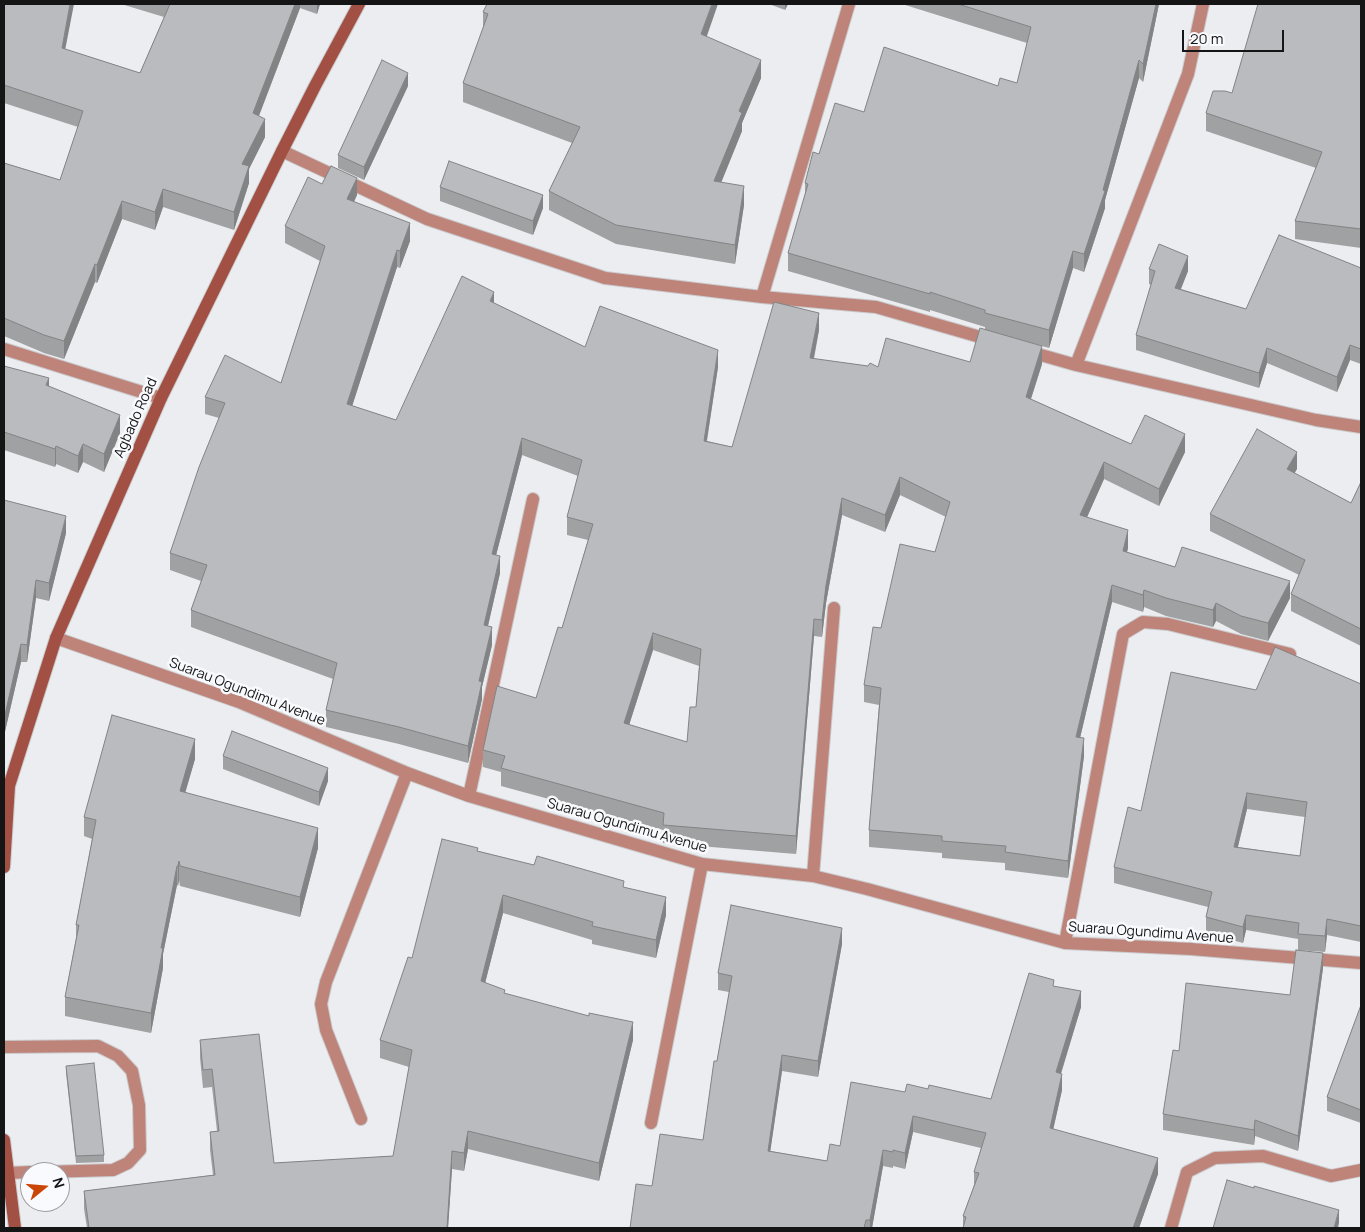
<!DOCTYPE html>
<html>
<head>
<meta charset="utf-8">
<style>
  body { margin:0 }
  #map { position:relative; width:1365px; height:1232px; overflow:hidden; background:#ecedf0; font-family:Manrope,sans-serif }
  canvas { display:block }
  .frame { position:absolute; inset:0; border:5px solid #151516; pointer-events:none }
  .north { position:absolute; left:20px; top:1162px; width:50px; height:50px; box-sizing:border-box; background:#f9fafd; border:1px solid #9e9ea1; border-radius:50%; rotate:73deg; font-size:14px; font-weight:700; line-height:20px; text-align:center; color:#151516 }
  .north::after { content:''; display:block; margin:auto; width:18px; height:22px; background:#cb4506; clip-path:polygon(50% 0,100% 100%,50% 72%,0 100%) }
  .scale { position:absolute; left:1182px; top:30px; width:102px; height:22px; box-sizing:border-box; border:2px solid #151516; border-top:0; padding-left:6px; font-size:15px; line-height:18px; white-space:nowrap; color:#151516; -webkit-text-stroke:4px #f9fafd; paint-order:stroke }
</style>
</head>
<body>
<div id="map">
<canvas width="1365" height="1232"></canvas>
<div class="frame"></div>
<div class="north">N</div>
<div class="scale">20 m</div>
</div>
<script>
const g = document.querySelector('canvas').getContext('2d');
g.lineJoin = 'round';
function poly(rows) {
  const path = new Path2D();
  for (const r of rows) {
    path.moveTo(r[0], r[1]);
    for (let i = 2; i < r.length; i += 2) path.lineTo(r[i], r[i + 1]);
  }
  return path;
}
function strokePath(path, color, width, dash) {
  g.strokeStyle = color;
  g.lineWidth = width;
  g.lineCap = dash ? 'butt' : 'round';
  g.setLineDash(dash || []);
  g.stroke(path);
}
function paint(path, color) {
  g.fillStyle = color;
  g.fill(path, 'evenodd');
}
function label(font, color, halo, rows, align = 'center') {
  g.font = font + ' Manrope,sans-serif';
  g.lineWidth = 5;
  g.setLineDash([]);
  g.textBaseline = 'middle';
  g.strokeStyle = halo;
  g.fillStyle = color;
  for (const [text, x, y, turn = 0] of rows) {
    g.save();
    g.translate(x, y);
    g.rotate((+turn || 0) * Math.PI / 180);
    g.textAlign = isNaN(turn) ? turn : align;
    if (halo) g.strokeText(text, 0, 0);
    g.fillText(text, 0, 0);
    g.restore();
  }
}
const service = poly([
  [4,1047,98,1046,118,1056,132,1071,139,1105,140,1150,128,1163,113,1170,43,1172],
  [651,1123,702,864],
  [8,1173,30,1172]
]);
const minor = poly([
  [282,151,427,219,605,278,762,297,876,307,994,341],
  [762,297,849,4],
  [4,349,161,398],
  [1027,351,1076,365,1316,420,1361,427],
  [1076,365,1188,74,1203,4],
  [56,638,239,702,407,773,469,796,702,864,813,876,867,889,1065,943,1191,949,1361,963],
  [469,796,533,499],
  [813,876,834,608],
  [1065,943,1123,634,1143,622,1168,624,1290,654],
  [361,1119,326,1030,321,1004,326,982,407,773],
  [1171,1228,1187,1172,1215,1158,1263,1156,1331,1176,1361,1170]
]);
const secondary = poly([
  [4,867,9,786,56,638,161,398,282,151,315,86,359,4],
  [4,1140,15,1228]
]);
const wall = poly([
  [4,4,65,49,140,73,164,17,121,4,320,4,317,14,300,8,259,116,265,137,249,169,249,183,234,230,163,207,155,230,122,219,97,283,95,282,64,359,44,353,4,336,4,163,60,180,78,127,4,103],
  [769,4,788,4,785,10],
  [902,4,1159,4,1143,82,1139,78,1105,200,1105,208,1084,272,1073,268,1049,348,1013,338,1042,364,1031,399,1131,444,1185,452,1159,506,1104,479,1087,517,1128,548,1127,552,1175,567,1290,598,1268,641,1241,634,1216,621,1213,627,1166,616,1144,607,1143,612,1112,602,1080,738,1084,756,1068,878,1005,870,1005,863,942,858,942,853,869,847,869,830,879,705,864,702,864,685,881,628,935,552,946,517,900,495,885,532,842,515,826,603,822,637,814,636,796,854,663,843,663,830,501,786,501,772,483,767,483,750,536,698,562,628,588,540,567,535,567,517,578,476,522,455,496,555,500,573,488,626,492,645,482,687,482,699,468,763,399,744,326,727,326,710,333,679,191,627,191,610,201,581,170,570,170,553,219,418,205,414,205,397,281,383,320,261,285,243,285,226,322,184,357,195,354,202,410,241,400,268,397,267,352,406,396,420,494,303,585,347,718,367,707,441,732,447,819,330,814,359,868,366,878,367,970,362,985,330,985,327,930,310,930,312,788,271,788,253,805,196,805,183,819,154,864,112,998,86,1017,83,1027,43],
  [653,650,699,666,696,707,687,742,629,725],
  [1361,4,1361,248,1295,239,1295,221,1316,168,1206,131,1206,113],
  [483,12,707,37,761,78,742,123,742,131,721,183,744,205,735,264,616,244,549,210,549,191,572,143,463,102,463,83,483,28],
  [408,86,364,180,338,168,338,155],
  [440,187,543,208,533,235,440,201],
  [1361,268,1361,364,1350,360,1337,392,1267,363,1259,388,1136,350,1136,335,1151,285,1149,284,1149,269,1188,271,1181,289,1246,309],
  [4,366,49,386,120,433,104,472,83,462,78,473,56,464,55,467,4,450],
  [1297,469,1294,473,1351,503,1361,482,1361,646,1291,611,1291,594,1299,575,1210,531,1210,514],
  [4,500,66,533,49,601,36,598,27,662,21,662,4,736],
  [1361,684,1361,942,1327,935,1325,952,1298,950,1298,939,1246,930,1243,943,1206,933,1206,917,1208,907,1114,883,1114,867,1141,811,1256,690],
  [1247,809,1305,817,1300,856,1238,847],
  [223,756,328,781,319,806,223,769],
  [195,759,185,792,318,848,300,917,180,886,179,880,178,886,177,885,163,954,163,968,151,1033,65,1016,65,997,76,938,76,925,92,839,84,836,84,817],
  [478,851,624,888,666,915,656,958,592,944,592,940,503,913,485,983,505,994,633,1040,599,1181,468,1149,464,1171,452,1169,448,1228,87,1228,84,1209,84,1191,213,1175,210,1150,210,1132,217,1131,212,1087,203,1088,200,1058,200,1040,274,1163,393,1156,409,1067,380,1058,380,1040,412,958],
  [842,944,818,1077,782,1071,770,1151,827,1161,840,1146,905,1092,928,1089,991,1099,1054,986,1081,1007,1061,1074,1062,1090,1053,1129,1158,1174,1139,1228,963,1228,963,1216,974,1185,974,1172,981,1148,913,1132,905,1169,893,1166,893,1168,883,1166,872,1228,630,1228,652,1186,703,1140,729,992,718,990,718,973],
  [1323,968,1298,1151,1255,1136,1254,1145,1163,1130,1163,1114,1179,1051,1290,995],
  [1361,1005,1361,1123,1327,1111,1327,1097],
  [66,1066,104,1155,104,1162,76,1163,66,1073]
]);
const shadedWall = poly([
  [70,4,74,4,62,66,62,48],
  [295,4,300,4,300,8,253,131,253,113],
  [317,4,320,4,317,14],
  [712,4,718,4,701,53,701,34],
  [785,4,788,4,785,10],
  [1156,4,1159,4,1143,82,1143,64],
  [761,60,761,78,742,123,742,131,714,200,714,181,739,111],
  [1139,60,1139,78,1105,200,1105,208,1084,272,1084,254],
  [408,73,408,86,364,180,364,167],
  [265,119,265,137,249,169,249,183,234,230,234,212,242,164],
  [357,178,357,195,347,216,347,199],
  [744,186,744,205,735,264,735,245],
  [163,189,163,207,155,230,155,212],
  [543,195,543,208,533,235,533,221],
  [122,201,122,219,97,283,97,265],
  [410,223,410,241,400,268,400,251],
  [397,250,397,267,347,422,347,404],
  [1073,251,1073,268,1049,348,1049,330],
  [1188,256,1188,271,1175,303,1175,288],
  [95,264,95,282,64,359,64,341],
  [494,292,494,309,490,301],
  [819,313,819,330,810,376,810,358],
  [1350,345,1350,360,1337,392,1337,377],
  [1042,346,1042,364,1026,414,1026,397],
  [1267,348,1267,363,1259,388,1259,373],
  [718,350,718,367,704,458,704,441],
  [49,378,49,395,46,385],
  [120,415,120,433,104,472,104,454],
  [1185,434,1185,452,1159,506,1159,489],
  [522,438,522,455,492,571,492,554],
  [83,444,83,462,78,473,78,456],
  [56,446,56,464,55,467,55,449],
  [1297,452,1297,469,1287,486,1287,469],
  [1104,462,1104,479,1080,533,1080,515],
  [900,477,900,495,885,532,885,515],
  [842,498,842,515,826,603,822,637,822,620,826,585],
  [66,516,66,533,49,601,49,583],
  [1128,530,1128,548,1123,568,1123,551],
  [500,556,500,573,484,643,484,625],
  [36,580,36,598,27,662,27,645],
  [1290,581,1290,598,1268,641,1268,623],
  [1112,585,1112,602,1076,755,1076,737],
  [1144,590,1144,607,1143,612,1143,595],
  [1216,603,1216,621,1213,627,1213,610],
  [814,619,814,636,796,854,796,836],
  [492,627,492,645,482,687,482,699,468,763,468,746,479,681],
  [653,633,653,650,624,741,624,723],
  [21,644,21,662,4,736,4,719],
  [1084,738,1084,756,1068,878,1068,861],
  [195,739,195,759,180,811,180,791],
  [328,768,328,781,319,806,319,792],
  [1247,793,1247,809,1234,862,1234,847],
  [318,828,318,848,300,917,300,897],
  [179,861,179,880,178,886,178,866],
  [177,866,177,885,163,954,163,968,151,1033,151,1013,161,948],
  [503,895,503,913,481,999,481,981],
  [666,897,666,915,656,958,656,940],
  [1246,915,1246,930,1243,943,1243,927],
  [1327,919,1327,935,1325,952,1325,936],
  [842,928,842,944,818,1077,818,1061],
  [1323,953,1323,968,1298,1151,1298,1136],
  [1081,991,1081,1007,1056,1089,1056,1072],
  [633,1022,633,1040,599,1181,599,1163],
  [782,1055,782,1071,768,1167,768,1151],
  [1062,1074,1062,1090,1050,1144,1050,1128],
  [913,1116,913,1132,905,1169,905,1153],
  [1255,1120,1255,1136,1254,1145,1254,1130],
  [468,1131,468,1149,464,1171,464,1153],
  [883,1150,883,1166,872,1228,870,1228,870,1220],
  [452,1151,452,1169,448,1228,447,1228],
  [1158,1158,1158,1174,1139,1228,1133,1228],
  [1339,1210,1339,1223,1338,1228,1334,1228]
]);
const building = poly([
  [4,4,70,4,62,48,140,73,170,4,295,4,253,113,265,119,242,164,249,166,234,212,163,189,155,212,122,201,97,265,95,264,64,341,44,335,4,318,4,163,60,180,83,111,4,85,4,4],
  [487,4,712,4,701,34,761,60,739,111,742,113,714,181,744,186,735,245,616,225,549,191,580,127,463,83,488,14,483,12,487,4],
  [958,4,1156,4,1143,64,1139,60,1103,190,1105,191,1084,254,1073,251,1049,330,985,313,985,310,930,292,930,294,788,253,808,184,805,183,813,152,819,154,835,103,864,112,884,47,998,86,1000,78,1017,83,1031,27,958,4],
  [1258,4,1361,4,1361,229,1295,221,1322,152,1206,113,1213,91,1225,91,1232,93,1258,4],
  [382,60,408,73,364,167,338,155,382,60],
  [449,161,543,195,533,221,440,187,449,161],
  [331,166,357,178,347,199,410,223,400,251,397,250,347,404,396,420,462,276,494,292,490,301,585,347,600,306,718,350,704,441,732,447,774,302,819,313,810,358,868,366,870,363,878,367,886,338,970,362,980,328,1042,346,1026,397,1131,444,1145,415,1185,434,1159,489,1104,462,1080,515,1128,530,1123,551,1175,567,1182,547,1290,581,1268,623,1241,616,1216,603,1213,610,1166,598,1144,590,1143,595,1112,585,1076,737,1084,738,1068,861,1005,852,1006,846,942,841,942,836,869,830,881,688,864,685,873,627,881,628,900,544,935,552,950,502,900,477,885,515,842,498,826,585,822,620,814,619,796,836,663,825,664,813,501,768,505,756,483,750,497,686,536,698,558,627,562,628,593,524,567,517,582,460,522,438,492,554,500,556,484,625,492,627,479,681,482,682,468,746,399,727,326,710,337,663,191,610,207,565,170,553,199,467,225,403,205,397,225,355,281,383,325,246,285,226,308,177,322,184,331,166],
  [653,633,701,649,696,707,690,707,687,742,624,723,653,633],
  [1279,235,1361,268,1361,349,1350,345,1337,377,1267,348,1259,373,1136,335,1155,271,1149,269,1159,244,1188,256,1175,288,1246,309,1279,235],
  [4,366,49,378,46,385,120,415,104,454,83,444,78,456,56,446,55,449,4,432,4,366],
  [1257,429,1297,452,1287,469,1351,503,1361,482,1361,629,1291,594,1305,560,1210,514,1257,429],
  [4,500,66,516,49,583,36,580,27,645,21,644,4,719,4,500],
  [1275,647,1361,684,1361,926,1327,919,1325,936,1298,934,1299,923,1246,915,1243,927,1206,917,1212,892,1114,867,1128,807,1141,811,1171,672,1256,690,1275,647],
  [1247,793,1307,802,1300,856,1234,847,1247,793],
  [112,715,195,739,180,791,318,828,300,897,180,866,179,861,178,866,177,866,161,948,163,948,151,1013,65,997,79,925,76,925,96,820,84,817,112,715],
  [232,731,328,768,319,792,223,756,232,731],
  [442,839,478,848,477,851,534,865,537,856,624,881,623,887,666,897,656,940,592,926,593,922,503,895,481,981,505,990,504,993,589,1016,589,1013,633,1022,599,1163,468,1131,464,1153,452,1151,447,1228,89,1228,84,1191,215,1175,210,1132,219,1131,212,1069,203,1070,200,1040,259,1034,274,1163,393,1156,412,1050,380,1040,408,957,412,958,442,839],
  [731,905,842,928,818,1061,782,1055,768,1151,827,1161,830,1144,840,1146,851,1082,905,1092,907,1084,928,1089,929,1085,991,1099,1029,973,1054,980,1053,986,1081,991,1056,1072,1062,1074,1050,1128,1158,1158,1133,1228,963,1228,966,1217,963,1216,979,1173,974,1172,986,1133,913,1116,905,1153,893,1150,893,1152,883,1150,870,1220,866,1220,864,1228,630,1228,636,1184,652,1186,660,1134,703,1140,714,1061,717,1061,732,976,718,973,731,905],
  [1296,950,1323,953,1298,1136,1255,1120,1254,1130,1163,1114,1173,1050,1179,1051,1186,983,1290,995,1296,950],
  [1361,1005,1361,1110,1327,1097,1361,1005],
  [94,1063,104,1155,76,1156,66,1066,94,1063],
  [1227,1180,1254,1188,1254,1186,1339,1210,1334,1228,1213,1228,1227,1180]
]);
const streetNames = [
  ["Agbado Road",136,418,-66],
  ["Suarau Ogundimu Avenue",247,692,21],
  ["Suarau Ogundimu Avenue",627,826,16],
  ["Suarau Ogundimu Avenue",1151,933,4]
];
strokePath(service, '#cacacd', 14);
strokePath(minor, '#cacacd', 14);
strokePath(secondary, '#cacacd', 14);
strokePath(service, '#be847a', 12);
strokePath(minor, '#be847a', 12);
strokePath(secondary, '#a15043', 12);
paint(wall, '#a0a1a3');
paint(shadedWall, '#828385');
paint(building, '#babbbe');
strokePath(building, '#828385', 1);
label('14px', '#151516', '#f9fafd', streetNames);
</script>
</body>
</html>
